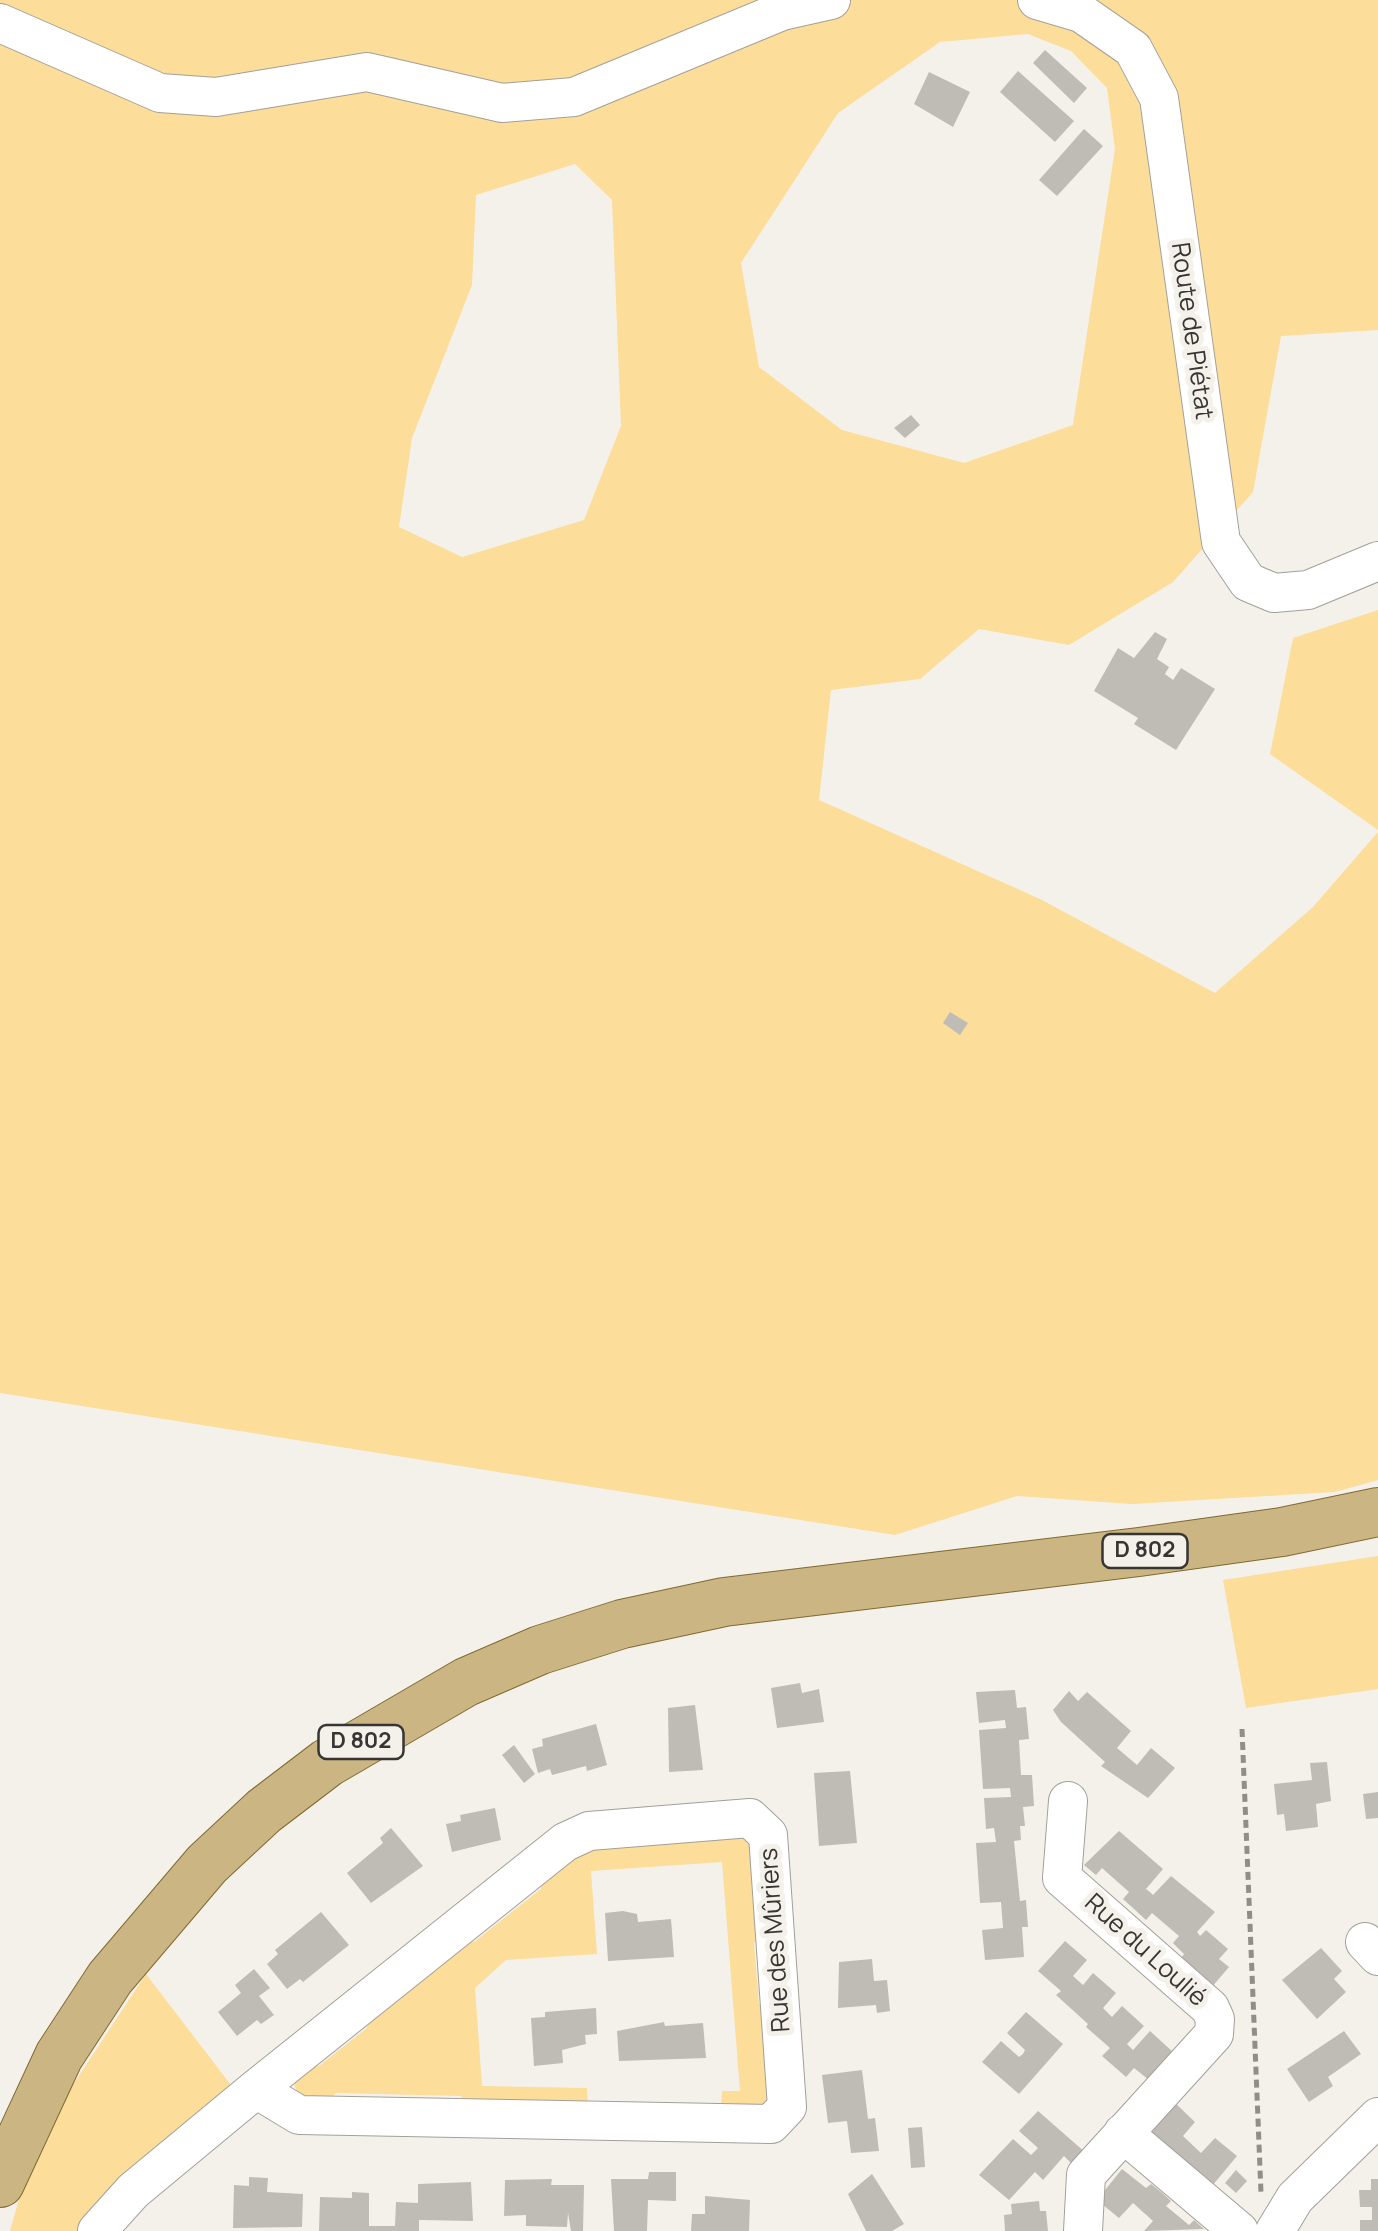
<!DOCTYPE html>
<html>
<head>
<meta charset="utf-8">
<style>
  body { margin:0 }
  canvas { display:block; background:#f4f1ea }
</style>
</head>
<body>
<canvas width="1378" height="2231"></canvas>
<script>
const g = document.querySelector('canvas').getContext('2d');
g.lineJoin = 'round';
function paint(path, color) {
  g.fillStyle = color;
  g.fill(path, 'evenodd');
}
function poly(rows) {
  const path = new Path2D();
  for (const r of rows) {
    path.moveTo(r[0], r[1]);
    for (let i = 2; i < r.length; i += 2) path.lineTo(r[i], r[i + 1]);
  }
  return path;
}
function strokePath(path, color, width, dash) {
  g.strokeStyle = color;
  g.lineWidth = width;
  g.lineCap = dash ? 'butt' : 'round';
  g.setLineDash(dash || []);
  g.stroke(path);
}
function label(font, color, halo, rows, align = 'center') {
  g.font = font + ' Manrope,sans-serif';
  g.lineWidth = 10;
  g.setLineDash([]);
  g.textBaseline = 'middle';
  g.strokeStyle = halo;
  g.fillStyle = color;
  for (const [text, x, y, turn = 0] of rows) {
    g.save();
    g.translate(x, y);
    g.rotate((+turn || 0) * Math.PI / 180);
    g.textAlign = isNaN(turn) ? turn : align;
    if (halo) g.strokeText(text, 0, 0);
    g.fillText(text, 0, 0);
    g.restore();
  }
}
const green = poly([
  [0,0,1378,0,1378,330,1281,336,1253,492,1173,582,1069,645,979,629,920,679,831,690,819,800,1040,899,1215,993,1313,907,1378,832,1378,1480,1335,1492,1132,1504,1017,1496,895,1535,0,1393],
  [1028,34,1071,51,1107,88,1115,149,1073,425,964,463,842,430,759,367,741,263,838,113,940,42],
  [575,164,612,200,621,426,584,520,462,557,399,527,412,438,472,285,476,195],
  [1378,610,1378,830,1270,754,1293,638],
  [1378,1556,1378,1689,1246,1708,1223,1580],
  [753,1837,763,1934,754,1943,759,2004,769,2014,775,2100,767,2107,721,2108,722,2091,740,2091,722,1862,591,1871,597,1954,506,1960,475,1988,482,2086,587,2088,588,2108,468,2105,461,2096,336,2093,329,2101,309,2100,297,2092,294,2084,307,2062,319,2066,367,2028,368,2013,461,1939,474,1942,541,1889,541,1875,581,1845],
  [146,1974,234,2089,86,2231,10,2231,21,2192,61,2103]
]);
const building = poly([
  [1045,50,1087,88,1074,103,1033,63],
  [1018,71,1074,121,1055,142,1000,92],
  [929,72,970,92,953,127,914,104],
  [1084,129,1103,146,1057,196,1039,180],
  [911,415,920,425,905,438,894,428],
  [1155,632,1167,639,1157,659,1169,667,1165,674,1173,680,1181,668,1215,689,1176,750,1134,724,1138,718,1094,691,1118,648,1134,658],
  [950,1012,968,1023,960,1035,943,1023],
  [800,1683,802,1693,819,1689,824,1722,777,1728,771,1688],
  [1015,1690,1017,1708,1026,1707,1029,1739,1019,1740,1021,1775,1032,1775,1034,1806,1023,1807,1025,1826,1020,1826,1021,1840,1014,1841,1020,1901,1026,1900,1028,1927,1022,1927,1024,1957,985,1960,982,1930,1003,1928,1001,1902,980,1903,976,1843,996,1842,994,1828,986,1829,984,1798,1011,1797,1010,1788,983,1789,979,1730,1006,1728,1005,1720,979,1723,976,1692],
  [1069,1691,1078,1701,1087,1692,1131,1731,1117,1748,1137,1765,1151,1748,1175,1768,1148,1798,1101,1766,1105,1762,1061,1722,1053,1710],
  [695,1705,703,1770,669,1772,668,1708],
  [596,1724,607,1765,587,1771,586,1766,552,1775,550,1769,538,1773,532,1749,543,1746,542,1739],
  [514,1745,535,1774,524,1783,502,1755],
  [1327,1762,1331,1801,1316,1804,1318,1827,1286,1831,1284,1814,1277,1815,1274,1784,1312,1780,1310,1763],
  [850,1771,857,1843,819,1846,814,1773],
  [1378,1792,1378,1818,1366,1819,1363,1794],
  [495,1808,501,1840,452,1852,446,1824,461,1821,460,1815],
  [391,1828,423,1866,371,1903,347,1873,383,1843,380,1838],
  [1119,1831,1163,1869,1146,1889,1150,1892,1153,1895,1171,1876,1215,1912,1197,1932,1200,1936,1206,1930,1228,1949,1219,1959,1229,1967,1211,1988,1179,1961,1184,1954,1173,1943,1179,1936,1152,1913,1146,1920,1123,1899,1129,1892,1102,1868,1096,1875,1084,1865],
  [623,1911,637,1914,638,1922,671,1919,674,1957,608,1961,605,1913],
  [321,1912,349,1945,303,1982,300,1979,287,1989,267,1964,278,1954,275,1950],
  [1065,1941,1087,1960,1073,1976,1083,1985,1093,1973,1116,1993,1103,2008,1112,2017,1122,2006,1144,2026,1127,2044,1133,2050,1150,2031,1173,2052,1149,2080,1134,2068,1126,2077,1102,2056,1110,2048,1086,2027,1088,2024,1056,1995,1061,1991,1038,1971],
  [1321,1948,1342,1971,1334,1979,1346,1992,1317,2019,1282,1980],
  [872,1959,874,1981,887,1980,890,2011,877,2013,876,2005,838,2008,839,1962],
  [254,1969,270,1988,259,1996,274,2015,261,2024,257,2020,237,2036,218,2012,241,1993,235,1985],
  [596,2008,597,2034,585,2035,586,2044,562,2050,563,2063,534,2066,531,2018,545,2017,545,2012],
  [1026,2012,1063,2044,1019,2094,982,2062,1001,2041,1019,2057,1023,2054,1025,2050,1007,2033],
  [664,2022,665,2026,703,2023,706,2058,619,2061,617,2031],
  [1344,2031,1361,2054,1328,2077,1333,2086,1309,2102,1287,2069],
  [862,2070,868,2119,875,2118,879,2151,851,2153,847,2121,828,2123,822,2075],
  [1173,2101,1195,2122,1183,2136,1201,2153,1215,2138,1237,2156,1212,2186,1148,2130],
  [1038,2111,1086,2153,1074,2166,1064,2156,1043,2180,1035,2172,1009,2200,979,2175,1013,2139,1031,2155,1038,2148,1019,2131],
  [922,2127,925,2167,911,2168,908,2128],
  [1122,2169,1146,2188,1151,2184,1161,2192,1171,2201,1166,2206,1189,2225,1194,2220,1204,2229,1144,2231,1153,2221,1133,2203,1119,2218,1097,2200],
  [1236,2170,1247,2181,1236,2193,1225,2183],
  [649,2172,676,2172,676,2201,648,2200,647,2231,614,2231,611,2179,648,2179],
  [872,2174,904,2224,892,2231,866,2231,848,2194],
  [249,2177,268,2178,267,2192,303,2194,302,2227,233,2228,234,2185,249,2186],
  [552,2179,551,2185,584,2185,583,2231,571,2231,568,2213,567,2227,526,2226,526,2215,504,2216,505,2180],
  [1371,2179,1378,2179,1378,2231,1360,2231,1360,2220,1372,2220,1372,2207,1360,2207,1359,2190,1371,2190],
  [471,2182,473,2221,419,2220,419,2231,319,2231,320,2197,352,2198,352,2192,369,2193,369,2226,395,2226,396,2202,418,2203,418,2184],
  [705,2196,750,2200,749,2231,691,2231,692,2214,705,2214],
  [1039,2201,1040,2211,1046,2211,1048,2231,1005,2231,1004,2215,1012,2214,1011,2204]
]);
const path = poly([
  [1242,1729,1261,2193]
]);
const minor = poly([
  [1037,0,1081,13,1133,49,1159,98,1221,542,1248,582,1274,593,1308,590,1378,561],
  [0,23,160,93,216,97,367,72,502,103,574,97,782,11,831,0],
  [1068,1801,1062,1878,1210,2008,1215,2019,1214,2034,1086,2175,1083,2231],
  [1365,1942,1378,1956],
  [1123,2133,1239,2231],
  [97,2231,133,2191,256,2089,565,1842,589,1831,750,1818,768,1835,787,2107,771,2124,299,2115,256,2089],
  [1275,2231,1295,2198,1378,2117]
]);
const major = poly([
  [0,2183,59,2056,110,1978,207,1864,264,1811,327,1763,466,1682,540,1650,622,1624,724,1602,1139,1552,1282,1532,1378,1512]
]);
const shields = [
  [1145,1551,85],
  [361,1742,85]
];
const shieldNames = [
  ["D 802",1145,1551],
  ["D 802",361,1742]
];
const streetNames = [
  ["Route de Piétat",1191,331,82],
  ["Rue des Mûriers",776,1940,-94],
  ["Rue du Loulié",1145,1951,42]
];
paint(green, '#fcdd99');
paint(building, '#bfbcb6');
strokePath(minor, '#a3a09a', 40);
strokePath(major, '#806a31', 50);
strokePath(path, '#918e8a', 5, [8, 5]);
strokePath(minor, '#fff', 38);
strokePath(major, '#cbb683', 48);
for (const [x, y, w] of shields) {
  const box = new Path2D();
  box.roundRect(x - w / 2, y - 17, w, 34, 8);
  g.fillStyle = '#f4f1ea';
  g.fill(box);
  strokePath(box, '#373533', 2.5);
}
label('bold 22px', '#373533', null, shieldNames);
label('25px', '#373533', '#f4f1ea', streetNames);
</script>
</body>
</html>
